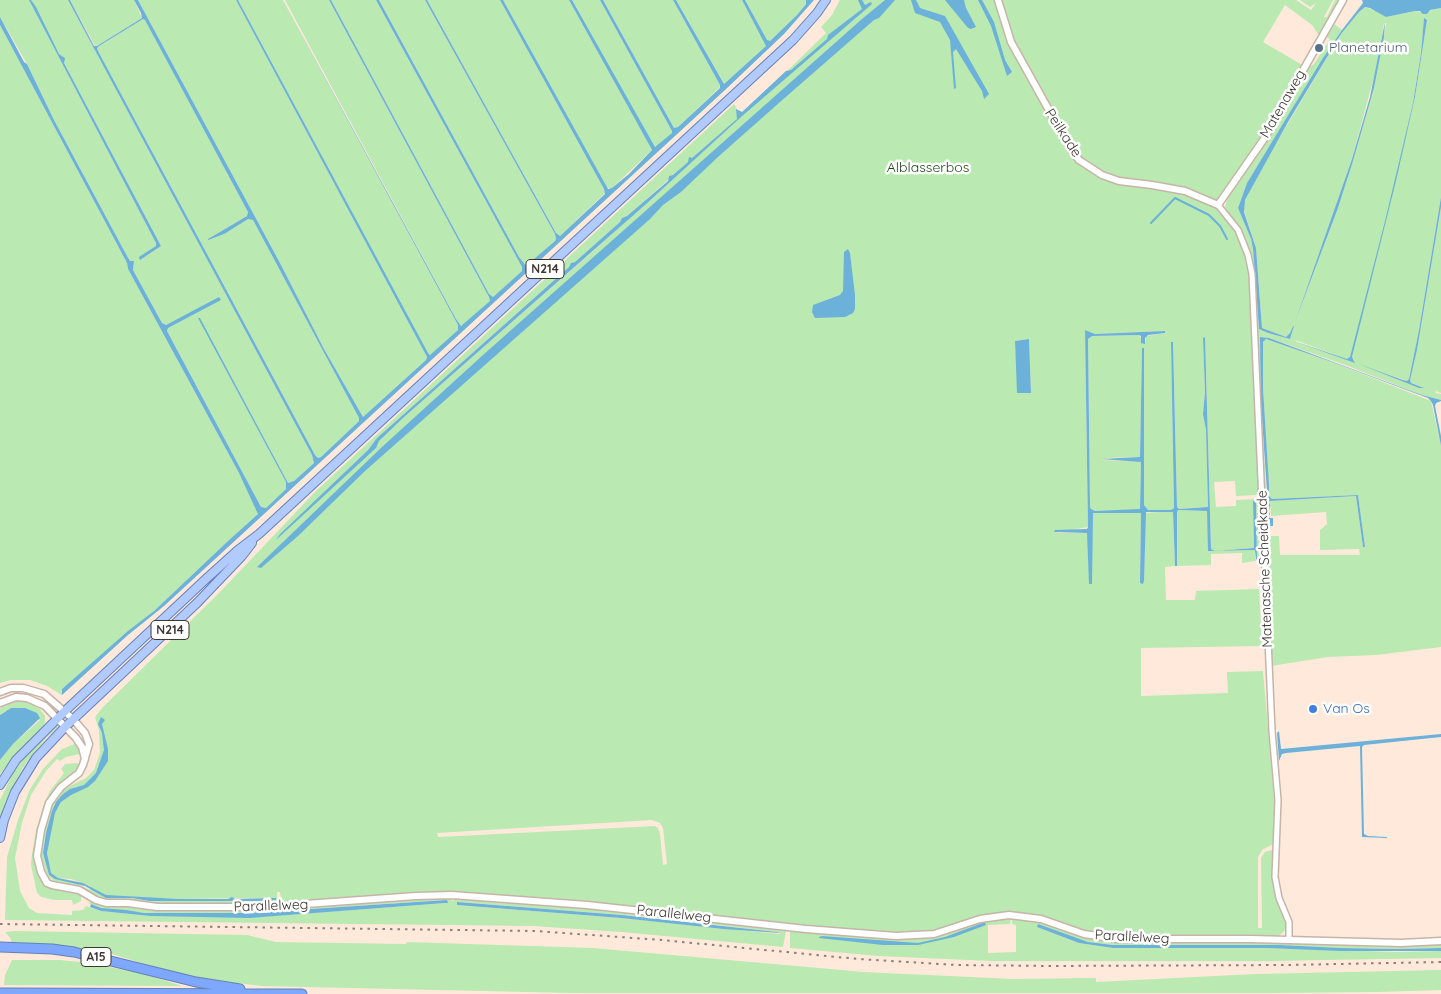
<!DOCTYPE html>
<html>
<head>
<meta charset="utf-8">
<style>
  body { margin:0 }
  canvas { display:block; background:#fee9db }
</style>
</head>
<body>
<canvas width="1441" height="994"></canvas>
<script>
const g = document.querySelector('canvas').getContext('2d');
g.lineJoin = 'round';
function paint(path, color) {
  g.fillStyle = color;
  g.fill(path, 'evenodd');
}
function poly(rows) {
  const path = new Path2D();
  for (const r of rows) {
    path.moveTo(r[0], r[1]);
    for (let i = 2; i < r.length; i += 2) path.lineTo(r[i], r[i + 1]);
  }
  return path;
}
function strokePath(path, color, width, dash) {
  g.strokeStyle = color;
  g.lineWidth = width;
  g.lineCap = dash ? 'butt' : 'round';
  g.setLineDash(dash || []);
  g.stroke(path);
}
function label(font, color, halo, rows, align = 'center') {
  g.font = font + ' Quicksand,sans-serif';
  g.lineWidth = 5;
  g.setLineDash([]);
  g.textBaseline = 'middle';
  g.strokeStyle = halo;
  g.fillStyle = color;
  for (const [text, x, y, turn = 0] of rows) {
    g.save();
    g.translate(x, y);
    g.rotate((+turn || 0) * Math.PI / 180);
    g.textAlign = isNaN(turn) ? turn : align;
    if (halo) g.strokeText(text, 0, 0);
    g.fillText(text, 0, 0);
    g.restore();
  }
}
const green = poly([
  [0,0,29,0,156,243,156,246,140,260,161,246,64,63,64,57,59,54,31,0,68,0,312,455,314,463,294,481,288,483,200,318,286,482,286,489,266,508,261,507,167,331,168,328,220,300,220,298,166,325,162,323,133,270,134,261,130,261,127,256,54,120,27,64,0,17],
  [70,0,134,0,142,18,99,45,95,46],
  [138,0,236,0,427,357,426,360,363,417,324,349,280,263],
  [238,0,283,0,458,325,458,330,432,354,428,354],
  [285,0,329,0,489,297,490,301,463,325,460,325,456,319],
  [331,0,376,0,522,267,522,271,493,297,489,294],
  [379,0,425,0,555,234,556,239,555,241,528,266,525,266,519,257],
  [427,0,500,0,604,189,605,193,560,236,556,233],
  [503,0,569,0,652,150,612,188,607,188],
  [572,0,600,0,672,131,672,133,656,147,653,146],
  [603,0,673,0,720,85,720,87,678,127,674,128],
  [676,0,742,0,766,43,766,46,724,84],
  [745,0,806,0,807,2,797,15,770,41,767,41],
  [840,0,1296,0,1311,10,1316,3,1310,7,1300,0,1333,0,1324,17,1327,17,1335,0,1340,0,1319,35,1312,25,1285,5,1263,42,1304,66,1251,155,1216,208,1236,231,1244,248,1245,260,1249,274,1259,493,1257,495,1236,496,1235,481,1214,482,1216,507,1236,506,1236,500,1257,499,1259,501,1261,560,1242,563,1242,553,1211,554,1211,565,1177,566,1177,511,1178,510,1207,511,1209,551,1255,550,1255,559,1257,559,1256,502,1255,500,1253,501,1254,548,1215,551,1211,549,1205,338,1203,338,1205,392,1203,414,1206,430,1208,507,1179,509,1177,507,1173,342,1171,342,1174,508,1171,510,1147,510,1144,505,1144,348,1142,348,1140,457,1108,458,1101,460,1134,461,1141,462,1140,510,1095,511,1091,510,1090,507,1088,339,1091,336,1139,335,1145,343,1146,336,1165,333,1165,331,1095,334,1085,330,1088,527,1054,533,1087,533,1092,584,1092,513,1141,513,1140,583,1144,581,1145,513,1172,511,1173,512,1175,566,1165,567,1166,600,1195,600,1196,591,1259,589,1262,646,1141,648,1141,696,1228,693,1227,672,1263,671,1275,809,1273,844,1262,850,1258,857,1258,928,1262,928,1261,858,1265,852,1272,850,1273,886,1287,923,1285,930,1280,935,1273,937,1117,936,1084,932,1041,916,1016,912,997,913,981,916,949,927,926,933,888,933,805,926,619,906,442,892,284,903,281,899,280,892,277,892,277,902,267,904,155,904,103,899,79,886,56,882,47,876,41,856,41,840,50,807,59,794,66,788,86,778,94,770,100,753,99,730,95,717,103,707,219,593,315,492,400,413,734,104,741,116,826,33,821,27,832,15],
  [713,140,601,244,403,418,278,538,280,534,368,450,377,438,569,267,571,263,575,262,620,222,622,218,627,216,668,180,669,176,673,175],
  [1029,339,1031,392,1018,393,1015,341],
  [78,786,61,802,55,813,51,827,47,853,48,861,51,873,58,878,71,879,90,886,90,890,78,884,52,877,49,875,43,853,46,833,63,794],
  [652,820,660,823,663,828,667,864,663,865,660,834,658,828,655,826,438,837,437,833],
  [107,896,179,899,262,898,272,899,275,901,149,901,132,898,106,898],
  [1365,7,1379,12,1386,17,1415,11,1422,12,1441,8,1441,197,1419,330,1409,379,1407,381,1373,369,1419,388,1422,387,1411,383,1410,380,1417,350,1441,207,1441,393,1436,391,1435,393,1441,394,1441,400,1422,395,1348,366,1269,338,1261,337,1261,405,1266,488,1267,491,1269,490,1263,388,1263,342,1266,339,1332,362,1431,401,1441,446,1441,647,1376,655,1328,657,1271,666,1265,536,1279,536,1280,555,1360,555,1359,549,1320,550,1320,530,1327,524,1326,512,1271,516,1270,501,1356,496,1363,547,1365,547,1358,495,1272,499,1268,495,1266,498,1267,516,1264,516,1257,334,1252,259,1242,234,1225,207,1229,193,1307,69,1314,64,1330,39,1325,36,1332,22,1342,30,1247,183,1238,208,1251,239,1253,249,1259,329,1268,333,1290,339,1294,326,1293,326,1290,333,1286,337,1262,328,1256,248,1243,207,1245,200,1268,157,1341,34,1359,12],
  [1424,19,1427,20,1415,97,1386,219,1413,103,1421,53],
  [1384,23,1386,23,1384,37,1374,88,1353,161,1338,208,1295,322,1352,159,1378,62],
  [1384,228,1352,357,1355,362,1297,342,1295,340,1347,359,1350,358],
  [143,19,145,19,248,212,247,216,208,239,248,219,253,220,359,418,359,421,357,423,321,457,318,458,315,455,98,51,97,48,99,46],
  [0,25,109,229,127,263,128,269,239,473,257,508,258,514,228,541,154,611,62,689,62,695,47,686,30,680,11,680,0,683],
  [17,701,27,702,40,709,45,716,45,723,42,728,17,753,0,774,0,760,13,744,40,720,5,711,0,715,0,708],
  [55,725,58,727,47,737,26,763,14,784,0,822,0,800,13,773,33,747],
  [77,743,81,749,80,754,66,757,60,761,57,759,46,771,31,795,22,823,15,858,20,891,29,908,37,913,72,915,72,911,83,910,86,906,101,911,150,916,259,917,445,903,447,903,447,900,250,913,144,913,101,908,88,903,92,901,149,909,275,909,422,898,448,898,453,901,455,898,588,908,747,925,786,931,783,947,621,932,533,926,5,920,7,857,18,820,30,789,43,769,62,749],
  [458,902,649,917,777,932,780,934,621,918,457,905],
  [76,763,79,764,74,775,63,780,46,803,36,840,35,858,42,883,47,886,81,895,81,901,73,905,72,900,54,900,41,897,37,893,31,865,32,854,36,831,44,804,50,791,64,773,61,769,65,764],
  [1011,918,1010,924,988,925,988,953,1016,952,1016,925,1012,924,1012,918,1039,921,1091,939,1116,942,1278,941,1379,946,1441,944,1441,948,1397,949,1341,948,1279,945,1113,945,1088,942,1037,927,1079,943,1113,948,1267,948,1397,952,1441,951,1441,958,1271,961,991,961,878,956,790,948,790,932,805,931,912,939,943,935,987,920],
  [15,931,247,935,276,942,406,944,407,942,593,948,864,972,1013,979,1096,978,1096,982,1255,974,1441,970,1441,990,1378,992,1271,993,571,993,262,986,209,980,182,975,105,952,68,946,11,944,11,939,5,932],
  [12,960,60,960,89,963,144,974,182,986,4,985,5,975]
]);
const water = poly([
  [29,0,31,0,36,7,59,54,65,58,64,63,161,246,140,260,139,257,156,246,156,243],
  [68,0,70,0,94,46,97,46,142,18,141,13,134,0,138,0,280,263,324,349,363,417,426,360,427,357,236,0,238,0,428,353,430,355,458,330,458,325,283,0,456,319,461,326,490,301,489,297,329,0,331,0,489,294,493,297,522,271,522,267,376,0,379,0,519,257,526,266,555,241,556,239,555,234,425,0,427,0,556,233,560,236,605,194,604,189,500,0,503,0,608,189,612,188,629,174,652,150,569,0,572,0,655,147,672,133,672,131,600,0,603,0,674,128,678,127,720,88,720,85,673,0,676,0,724,84,766,46,742,0,745,0,767,40,770,41,797,15,806,4,806,0,814,0,784,34,725,90,164,606,128,635,62,695,62,689,128,631,154,611,228,541,258,514,239,473,128,269,127,263,109,229,0,25,0,17,24,62,27,64,54,120,127,256,130,261,134,261,133,270,162,323,166,325,219,297,221,300,168,328,167,331,261,507,266,508,286,489,286,482,198,318,200,318,288,483,294,481,314,463,312,455],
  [143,19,145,20,248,212,247,216,208,239,208,240,224,234,248,219,253,220,359,418,359,421,357,423,321,457,318,458,315,455,98,51,97,48,99,46],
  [858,0,862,0,865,5,871,2,872,4,741,117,646,204,403,418,379,441,376,448,276,540,280,534,368,450,377,438,569,267,571,263,575,262,620,222,622,218,627,216,668,181,669,176,673,175,688,162,689,157,692,158,737,119,736,109,742,112,786,71,791,70,827,39,828,35,862,9],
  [885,0,895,0,879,18,874,20,788,95,719,156,681,192,663,205,650,219,365,471,298,536,261,568,257,567,382,447,483,355,862,19],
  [911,0,916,0,920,8,945,16,989,94,984,99,982,91,956,49,953,52,956,88,954,89,950,40,940,22,915,13],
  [945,0,964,0,966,8,976,27,971,29,968,28],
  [978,0,982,0,994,22,1005,60,1012,72,1007,76,991,26],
  [1362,0,1441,0,1441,8,1430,10,1427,14,1423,14,1420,11,1415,11,1386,17,1370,8,1365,7,1359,12,1341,34,1288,122,1245,200,1244,212,1256,248,1262,328,1286,337,1290,333,1293,326,1294,326,1290,339,1268,333,1259,329,1253,249,1251,239,1238,208,1247,183,1323,58,1342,30,1363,3],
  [1424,18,1427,20,1415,97,1396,181,1352,357,1355,363,1294,341,1347,359,1350,357,1385,221,1413,103,1421,53],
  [1385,22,1384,37,1374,88,1353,161,1338,208,1295,322,1352,159,1370,97],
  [1441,197,1441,207,1417,350,1410,380,1411,383,1424,388,1419,388,1359,364,1403,380,1407,381,1409,379,1419,330],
  [848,249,850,253,855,295,855,309,853,313,845,317,815,318,812,312,813,305,840,295,843,291,844,252],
  [1085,330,1095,334,1165,331,1165,333,1148,335,1145,338,1145,344,1141,343,1141,336,1139,335,1092,336,1088,339,1090,507,1091,509,1095,511,1140,509,1141,462,1101,459,1140,457,1142,348,1144,348,1144,505,1148,510,1171,510,1174,508,1171,342,1173,342,1177,507,1179,509,1208,507,1206,430,1203,414,1205,392,1203,338,1205,337,1211,549,1215,551,1254,548,1253,501,1255,500,1256,502,1257,559,1256,560,1255,550,1208,551,1207,511,1178,510,1177,512,1177,566,1175,566,1173,512,1146,512,1144,581,1143,584,1140,583,1141,513,1093,513,1092,584,1089,584,1087,533,1054,532,1055,530,1087,529,1088,527],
  [1260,337,1269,338,1422,395,1441,400,1441,401,1436,403,1435,406,1441,436,1441,446,1433,405,1431,401,1428,398,1332,362,1266,339,1263,342,1263,388,1269,485,1269,491,1267,491,1261,405],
  [1029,339,1031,393,1017,393,1015,341],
  [1268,495,1272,499,1358,495,1365,547,1363,547,1356,496,1270,501,1270,518,1273,518,1273,526,1271,526,1270,529,1267,529,1266,498],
  [11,708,25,708,37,713,40,718,13,744,0,760,0,715],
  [101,717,105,720,102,724,108,749,108,761,95,781,88,787,71,795,61,802,55,813,47,853,51,873,58,878,83,883,106,895,179,899,228,899,232,897,235,899,273,898,276,898,276,901,149,901,132,898,106,898,85,886,55,879,49,875,43,853,46,833,52,811,56,802,63,794,70,789,84,785,96,773,104,750,102,733,98,724],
  [1279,731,1281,749,1441,734,1441,737,1364,745,1362,747,1364,834,1368,836,1387,837,1387,838,1362,837,1360,746,1286,753,1282,754,1279,761,1277,733],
  [447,900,448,903,445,903,249,918,150,916,101,911,90,907,91,904,101,908,126,910,144,913,250,913],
  [457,902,622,915,777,932,780,933,724,929,621,918,457,905],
  [985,922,986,925,954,937,918,945,883,945,819,938,819,937,822,936,918,943,945,937],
  [1038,924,1088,942,1113,945,1280,945,1341,948,1397,949,1441,948,1441,951,1341,951,1267,948,1113,948,1079,943,1037,927]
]);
const stream = poly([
  [1151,223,1175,198,1209,215,1220,226,1227,239]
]);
const minor = poly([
  [1218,205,1238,230,1248,255,1252,274,1272,731,1278,800,1275,877,1279,898,1289,922,1289,939]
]);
const tertiary = poly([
  [998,0,1011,42,1070,148,1079,160,1102,175,1119,181,1152,185,1185,191,1218,205,1264,139,1343,0],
  [0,692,11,688,23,688,44,694,73,719,85,733,89,744,83,765,79,773,61,787,49,803,41,830,37,856,41,872,47,883,52,885,79,890,96,900,106,903,128,903,157,907,264,907,416,896,452,895,587,905,806,929,896,936,934,934,980,919,1009,915,1041,919,1084,934,1117,939,1251,939,1401,943,1441,941],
  [0,703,16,697,27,698,45,706,76,738,82,747,85,759]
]);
const primary = poly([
  [0,785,16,760,65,711,207,578,238,550,259,534,793,40,817,13,826,0],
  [0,838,4,820,15,792,36,758,65,727,197,603,242,556,252,543]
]);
const motorway = poly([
  [0,947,52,949,74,952,196,982,240,989],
  [0,993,302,994]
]);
const rail = poly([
  [0,924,535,931,662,940,858,959,957,965,1048,966,1288,965,1441,962]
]);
const markers = [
  [1319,48,5,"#5c6f8a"],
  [1313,709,5,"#3f7fe0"]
];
const shields = [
  [545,269,38],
  [170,630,38],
  [96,957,30]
];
const shieldNames = [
  ["N214",545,269],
  ["N214",170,630],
  ["A15",96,957]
];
const serviceNames = [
  ["Planetarium",1329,48]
];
const streetNames = [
  ["Matenaweg",1283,104,-60],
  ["Peilkade",1063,133,57],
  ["Matenasche Scheidkade",1265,569,-92],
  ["Parallelweg",271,906,-2],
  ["Parallelweg",674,914,6],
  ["Parallelweg",1132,937,3]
];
const parkNames = [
  ["Alblasserbos",928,168]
];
const shopNames = [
  ["Van Os",1323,709]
];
paint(green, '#baeab2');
paint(water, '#6bb1d9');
strokePath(stream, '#6bb1d9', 2);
strokePath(minor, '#c8b4a7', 8);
strokePath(tertiary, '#c8b4a7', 9);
strokePath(primary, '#6780b6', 10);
strokePath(motorway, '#6780b6', 11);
strokePath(minor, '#fff', 5);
strokePath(tertiary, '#fff', 6);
strokePath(primary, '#b1cbfe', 8);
strokePath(motorway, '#7da8fe', 9);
strokePath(rail, '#8c7f76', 2, [2.5, 5]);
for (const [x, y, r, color] of markers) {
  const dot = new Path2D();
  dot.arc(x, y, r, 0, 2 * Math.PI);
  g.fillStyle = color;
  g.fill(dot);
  strokePath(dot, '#fff', 2);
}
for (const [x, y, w] of shields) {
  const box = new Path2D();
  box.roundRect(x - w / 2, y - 9.5, w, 19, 4);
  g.fillStyle = '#fff';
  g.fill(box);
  strokePath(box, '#3e3631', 1);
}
label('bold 12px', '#3e3631', null, shieldNames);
label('14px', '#4e5e75', '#fff', serviceNames, 'left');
label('14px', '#3e3631', '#fff', streetNames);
label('14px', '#1a4812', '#fff', parkNames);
label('14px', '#366cbe', '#fff', shopNames, 'left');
</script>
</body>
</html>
